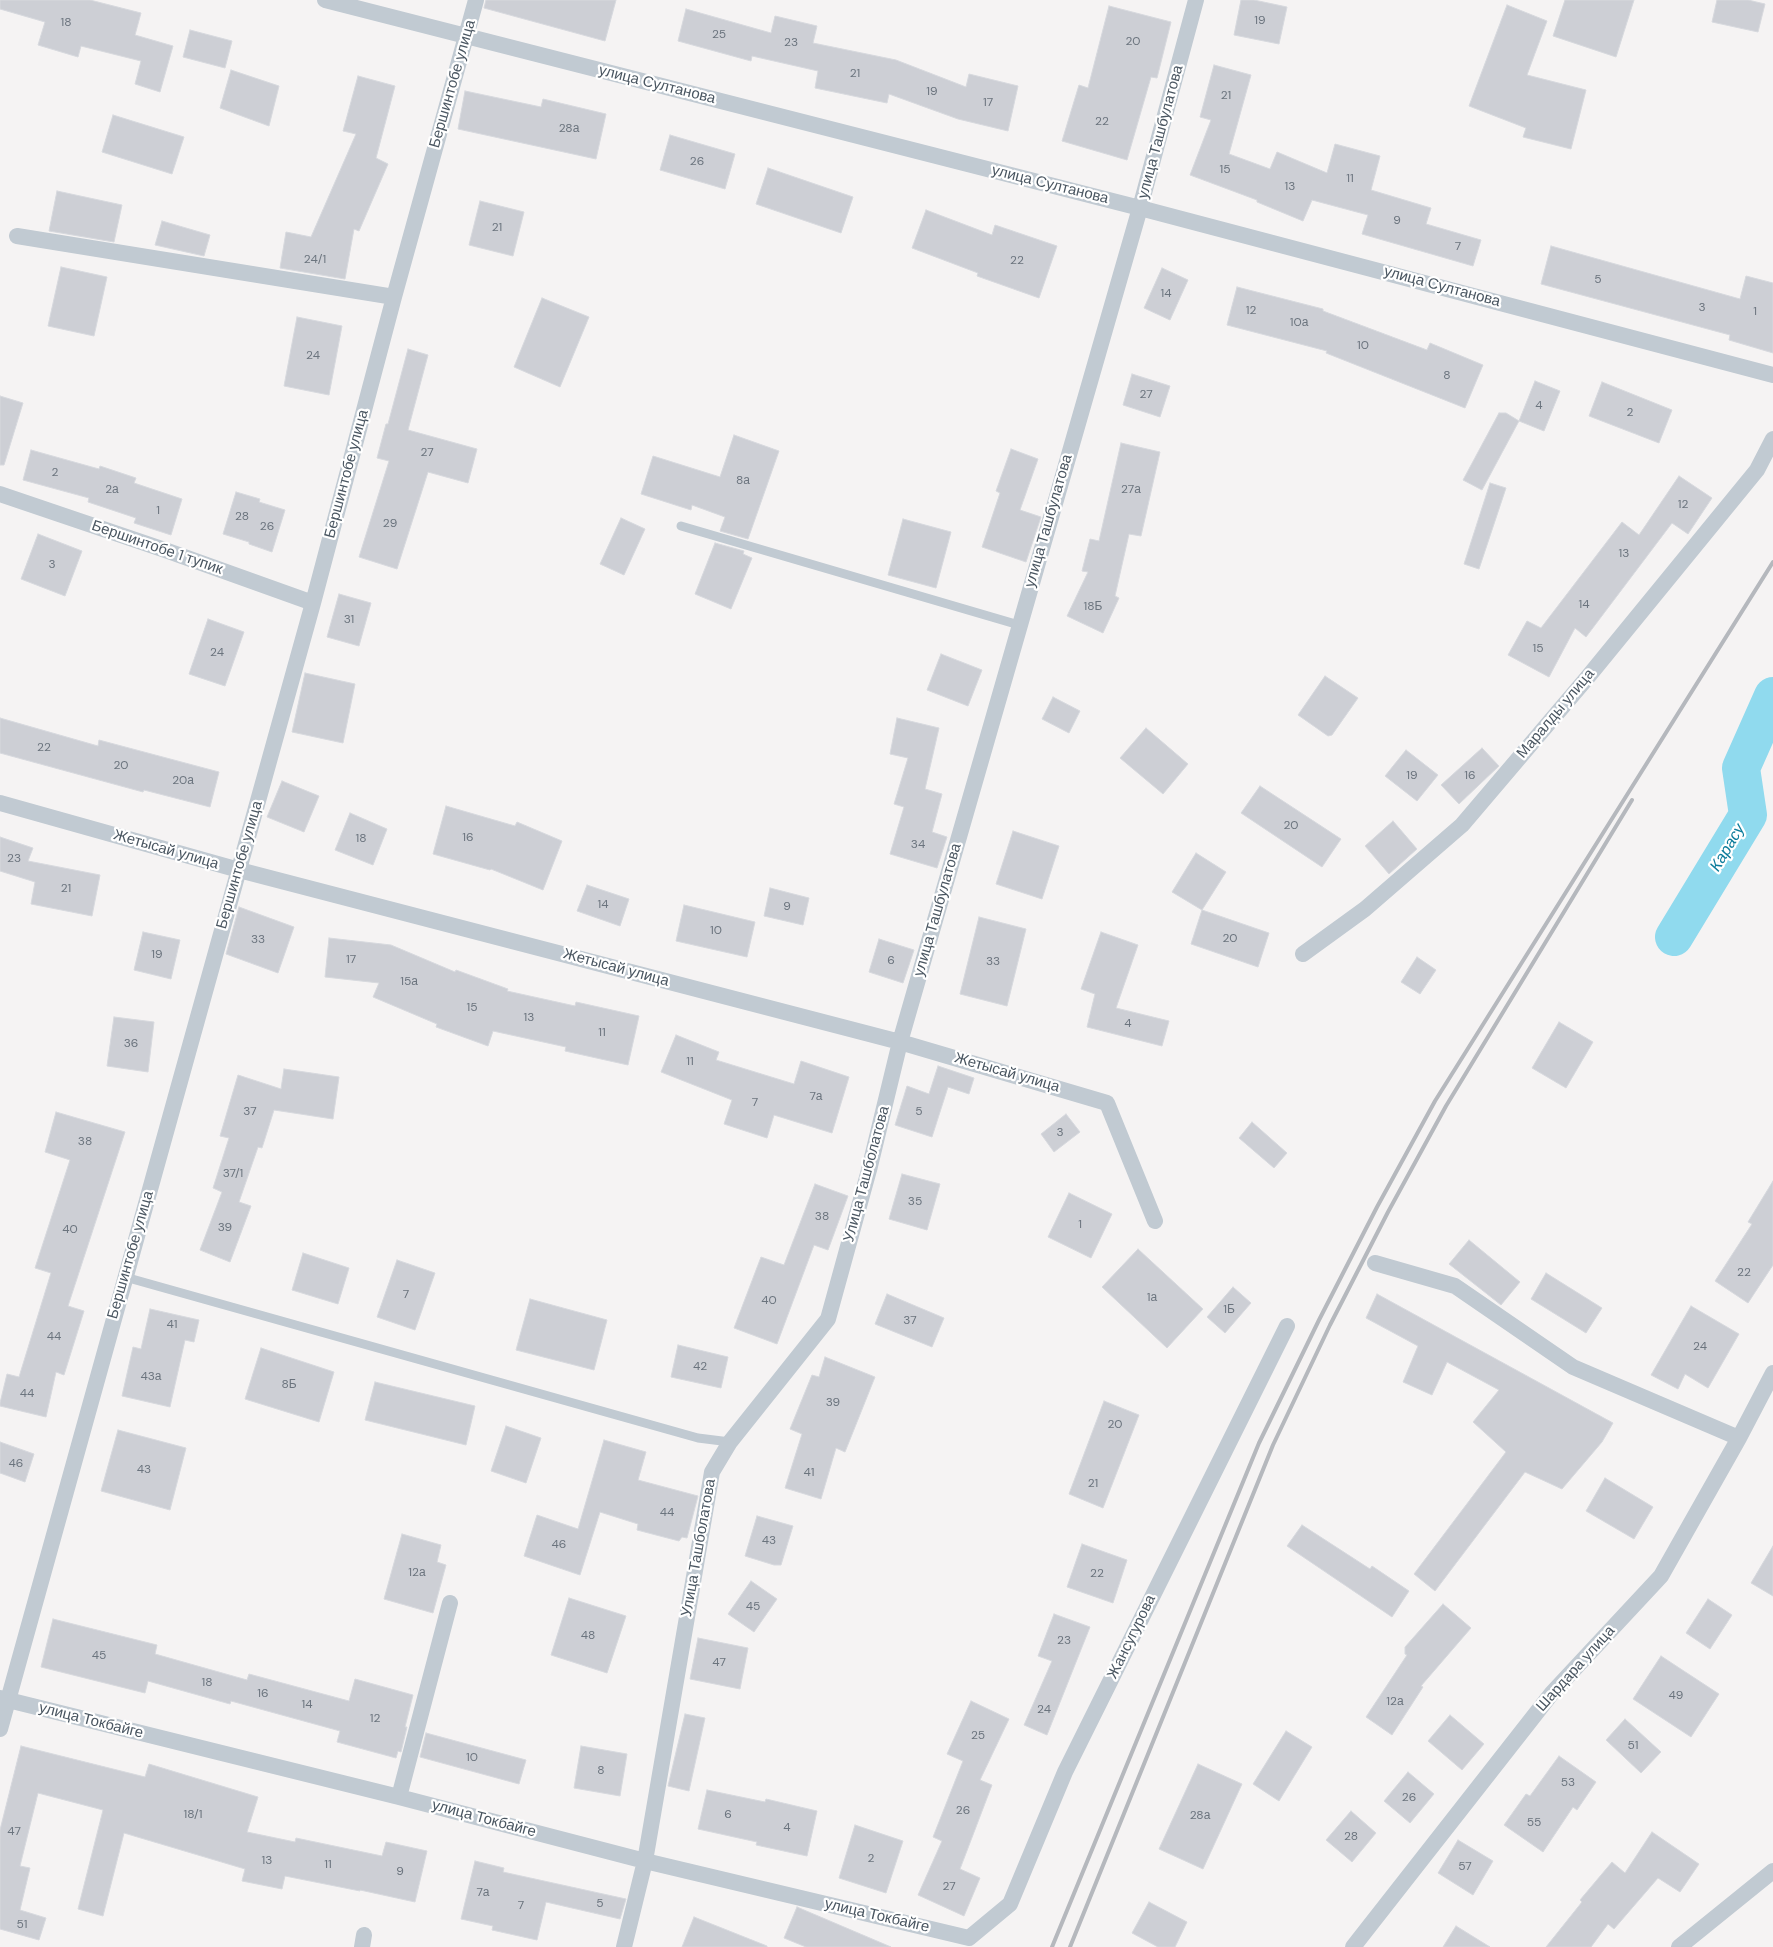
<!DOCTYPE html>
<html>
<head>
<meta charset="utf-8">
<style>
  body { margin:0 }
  canvas { display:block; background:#f5f3f3 }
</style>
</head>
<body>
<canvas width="1773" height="1947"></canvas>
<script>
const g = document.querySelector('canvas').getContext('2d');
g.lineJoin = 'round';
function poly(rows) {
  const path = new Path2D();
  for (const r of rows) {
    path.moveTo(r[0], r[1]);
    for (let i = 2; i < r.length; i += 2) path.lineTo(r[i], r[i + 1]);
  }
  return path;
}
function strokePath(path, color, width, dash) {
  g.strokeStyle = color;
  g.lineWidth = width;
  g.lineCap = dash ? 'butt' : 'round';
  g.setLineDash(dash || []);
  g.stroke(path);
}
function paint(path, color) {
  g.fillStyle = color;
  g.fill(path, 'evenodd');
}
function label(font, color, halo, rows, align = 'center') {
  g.font = font + ' "DM Sans",sans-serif';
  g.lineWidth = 4.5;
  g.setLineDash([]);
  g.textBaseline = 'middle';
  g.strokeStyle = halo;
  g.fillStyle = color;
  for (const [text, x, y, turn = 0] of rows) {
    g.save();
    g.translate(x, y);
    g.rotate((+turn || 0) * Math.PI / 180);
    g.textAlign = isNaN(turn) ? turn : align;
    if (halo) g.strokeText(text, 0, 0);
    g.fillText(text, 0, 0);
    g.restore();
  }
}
const river = poly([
  [1674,937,1748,815,1741,768,1773,696]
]);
const building = poly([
  [0,0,90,0,141,13,135,35,173,46,160,92,135,84,141,61,81,46,78,57,38,45,45,22,0,9,0,0],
  [486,0,616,0,605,41,484,8,486,0],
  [1241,0,1254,0,1287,7,1279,44,1234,35,1241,0],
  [1565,0,1634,0,1616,57,1553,36,1565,0],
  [1717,0,1748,0,1765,4,1758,32,1712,22,1717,0],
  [1507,5,1547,21,1527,75,1586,90,1571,149,1523,137,1526,128,1469,106,1507,5],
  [1109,6,1171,22,1157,78,1151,77,1127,160,1062,141,1079,85,1088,88,1109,6],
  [686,9,771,33,775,16,817,26,813,43,896,60,966,87,969,74,1018,86,1008,131,958,119,889,94,887,103,815,88,818,71,752,56,751,61,678,41,686,9],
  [190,30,232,41,225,68,183,57,190,30],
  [1214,65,1251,75,1229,154,1270,169,1277,152,1327,173,1335,144,1380,156,1371,190,1431,208,1426,224,1481,240,1473,266,1362,234,1368,215,1312,200,1303,221,1257,202,1257,200,1190,175,1211,120,1200,117,1214,65],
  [231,70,279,86,269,126,220,108,231,70],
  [358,76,395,86,376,158,388,164,359,231,354,229,345,279,280,268,286,232,311,237,356,134,343,131,358,76],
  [465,91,541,107,543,99,606,114,596,159,458,129,465,91],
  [113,115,184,137,172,174,102,152,113,115],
  [670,135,735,154,725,189,660,170,670,135],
  [768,168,853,197,841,233,756,204,768,168],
  [57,191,122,205,114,242,49,231,57,191],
  [480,201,524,212,513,256,469,245,480,201],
  [926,210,992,235,995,225,1057,246,1039,298,977,276,978,273,912,248,926,210],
  [162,221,210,235,204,256,155,245,162,221],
  [1551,246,1740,299,1746,276,1773,283,1773,353,1729,340,1730,335,1541,284,1551,246],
  [61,267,107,277,94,336,48,326,61,267],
  [1162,268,1188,280,1170,320,1144,308,1162,268],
  [1237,287,1323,309,1323,311,1427,350,1430,343,1483,365,1465,408,1326,353,1327,351,1227,325,1237,287],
  [542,298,589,317,560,387,514,367,542,298],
  [297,317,342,326,329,395,284,386,297,317],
  [408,349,428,355,408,430,477,449,468,483,428,472,397,569,359,557,389,461,377,458,386,424,388,424,408,349],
  [1132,374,1170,386,1160,417,1123,405,1132,374],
  [1535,381,1560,391,1544,431,1519,421,1535,381],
  [1602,382,1672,410,1659,443,1589,416,1602,382],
  [0,396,23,403,4,465,0,465,0,396],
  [1499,413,1506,413,1519,421,1482,490,1463,480,1499,413],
  [734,435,779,451,748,539,720,531,725,517,692,505,691,510,641,494,653,456,720,477,734,435],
  [1121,443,1160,452,1141,536,1129,534,1115,596,1119,598,1103,633,1067,616,1088,572,1082,571,1090,539,1099,541,1121,443],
  [1011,449,1038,459,1020,510,1041,517,1026,562,982,547,1000,493,996,491,1011,449],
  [31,450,99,469,100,466,136,478,134,483,182,499,171,535,134,523,136,518,88,502,89,498,23,480,31,450],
  [1679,476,1712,498,1688,534,1672,523,1586,637,1575,628,1549,677,1508,655,1527,621,1541,628,1622,522,1639,535,1679,476],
  [1490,483,1506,488,1479,569,1464,564,1490,483],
  [236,492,260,499,259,502,285,510,272,552,249,544,249,542,223,534,236,492],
  [621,518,645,529,624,575,600,564,621,518],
  [903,519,951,532,936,588,888,575,903,519],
  [38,534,82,551,65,596,21,579,38,534],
  [715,543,744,551,743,554,752,558,731,609,695,594,715,543],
  [339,594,371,603,359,646,327,637,339,594],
  [208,619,244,632,225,686,189,674,208,619],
  [941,654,982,670,968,706,927,690,941,654],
  [305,673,355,684,343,743,292,732,305,673],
  [1325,676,1358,698,1332,735,1328,736,1298,715,1325,676],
  [1053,697,1080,711,1069,733,1042,719,1053,697],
  [0,718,98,746,99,740,219,772,210,807,144,790,143,792,0,753,0,718],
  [897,718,939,728,925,789,942,794,932,832,947,837,937,868,890,854,904,807,894,804,908,758,890,754,897,718],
  [1146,728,1188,764,1163,794,1120,758,1146,728],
  [1482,748,1499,766,1459,804,1441,785,1482,748],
  [1406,750,1438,775,1417,801,1385,776,1406,750],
  [282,781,319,796,304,832,267,817,282,781],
  [1260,786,1341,839,1322,867,1241,813,1260,786],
  [446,806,515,826,517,822,562,841,543,890,491,869,490,870,433,854,446,806],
  [350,813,387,829,373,865,335,850,350,813],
  [1393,821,1417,849,1389,874,1365,846,1393,821],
  [1013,831,1059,846,1042,899,996,884,1013,831],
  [0,837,33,848,28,861,100,875,92,916,31,904,35,882,0,871,0,837],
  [1196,853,1226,872,1202,910,1172,892,1196,853],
  [587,885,629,899,620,926,577,911,587,885],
  [770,888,809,898,803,925,764,916,770,888],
  [684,905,755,922,747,957,676,941,684,905],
  [239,907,294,927,278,973,226,954,239,907],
  [1202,910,1269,933,1258,967,1191,944,1202,910],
  [979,917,1026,929,1007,1006,960,994,979,917],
  [143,932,180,940,171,979,134,970,143,932],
  [1101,932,1138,945,1116,1008,1169,1021,1162,1046,1087,1027,1095,994,1081,989,1101,932],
  [329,938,391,945,455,972,456,970,508,989,507,991,575,1006,576,1002,639,1016,628,1065,565,1051,566,1047,493,1031,488,1046,436,1027,437,1024,373,997,379,983,325,977,329,938],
  [879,939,914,950,903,983,869,972,879,939],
  [1417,957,1436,970,1420,994,1401,982,1417,957],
  [114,1017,154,1022,148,1072,107,1066,114,1017],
  [1559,1022,1593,1042,1566,1088,1532,1068,1559,1022],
  [676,1035,719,1052,716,1060,794,1084,801,1061,849,1077,832,1133,774,1115,767,1138,724,1124,732,1100,661,1072,676,1035],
  [938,1066,974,1078,969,1094,948,1087,932,1137,895,1125,907,1086,929,1094,938,1066],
  [284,1069,339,1077,333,1119,274,1110,262,1148,258,1147,239,1202,251,1206,230,1262,200,1250,222,1192,213,1188,229,1138,220,1136,238,1075,281,1089,284,1069],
  [56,1112,125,1132,68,1306,84,1311,64,1375,56,1372,46,1417,0,1406,0,1403,7,1374,19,1377,51,1273,35,1268,70,1160,45,1152,56,1112],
  [1066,1114,1080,1132,1054,1152,1041,1134,1066,1114],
  [1252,1122,1287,1153,1274,1168,1239,1138,1252,1122],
  [902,1174,940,1184,927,1230,889,1219,902,1174],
  [1773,1181,1773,1265,1748,1303,1715,1281,1752,1224,1748,1222,1773,1181],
  [815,1184,848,1196,828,1250,814,1245,777,1344,734,1328,761,1257,784,1265,815,1184],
  [1069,1193,1112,1214,1091,1258,1048,1237,1069,1193],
  [1469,1240,1520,1282,1501,1305,1449,1264,1469,1240],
  [1138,1249,1203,1309,1167,1348,1102,1287,1138,1249],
  [303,1253,349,1268,338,1304,292,1290,303,1253],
  [397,1260,435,1273,415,1330,377,1317,397,1260],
  [1546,1273,1602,1308,1586,1333,1531,1299,1546,1273],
  [1233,1287,1251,1303,1225,1333,1207,1317,1233,1287],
  [887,1294,944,1318,932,1347,875,1324,887,1294],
  [1377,1294,1613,1423,1602,1442,1562,1489,1525,1472,1435,1591,1414,1574,1506,1452,1473,1422,1499,1390,1447,1362,1432,1395,1403,1382,1418,1346,1366,1318,1377,1294],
  [530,1299,607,1320,594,1370,516,1350,530,1299],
  [1691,1306,1739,1334,1708,1388,1685,1374,1678,1389,1651,1375,1691,1306],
  [150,1309,199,1320,194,1342,185,1340,170,1407,122,1396,133,1347,141,1349,150,1309],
  [678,1345,728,1357,721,1388,671,1377,678,1345],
  [261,1348,334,1372,319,1422,245,1399,261,1348],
  [825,1357,875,1377,845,1452,836,1448,821,1499,785,1488,802,1434,790,1429,812,1375,819,1377,825,1357],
  [375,1382,475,1406,466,1445,365,1420,375,1382],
  [1104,1401,1139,1415,1103,1508,1069,1494,1104,1401],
  [506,1426,541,1438,526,1483,491,1471,506,1426],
  [118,1430,186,1448,170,1510,101,1491,118,1430],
  [604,1440,646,1452,638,1480,698,1496,687,1538,682,1537,679,1541,637,1530,638,1524,600,1512,580,1575,524,1556,537,1515,578,1529,604,1440],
  [0,1442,34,1454,25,1482,0,1473,0,1442],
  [1605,1478,1653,1507,1634,1539,1586,1511,1605,1478],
  [757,1516,793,1526,781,1565,774,1565,745,1556,757,1516],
  [1302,1525,1370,1569,1372,1566,1409,1591,1392,1617,1287,1546,1302,1525],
  [402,1534,441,1545,437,1562,446,1565,433,1613,384,1599,402,1534],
  [1082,1544,1127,1560,1113,1603,1067,1587,1082,1544],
  [1773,1546,1773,1596,1751,1583,1773,1546],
  [751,1581,777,1599,754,1632,728,1614,751,1581],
  [569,1598,626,1616,607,1673,551,1655,569,1598],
  [1708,1599,1732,1615,1710,1649,1686,1633,1708,1599],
  [1443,1604,1471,1628,1421,1686,1423,1687,1392,1735,1366,1717,1407,1655,1405,1654,1405,1647,1443,1604],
  [1054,1614,1090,1627,1047,1735,1024,1725,1052,1661,1038,1656,1054,1614],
  [53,1619,157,1645,155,1654,247,1680,249,1674,349,1701,355,1679,413,1695,405,1727,407,1727,401,1752,398,1751,396,1758,337,1742,340,1731,231,1701,230,1704,148,1681,145,1693,41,1667,53,1619],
  [698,1638,748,1648,740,1689,690,1679,698,1638],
  [1661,1656,1719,1694,1691,1737,1633,1699,1661,1656],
  [971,1701,1009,1719,980,1780,992,1785,960,1869,980,1878,964,1916,918,1895,942,1841,933,1837,963,1761,947,1754,971,1701],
  [685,1714,705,1718,689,1791,668,1786,685,1714],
  [1450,1715,1484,1744,1462,1770,1428,1741,1450,1715],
  [1625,1719,1661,1752,1641,1773,1606,1740,1625,1719],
  [1286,1731,1312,1747,1279,1801,1253,1784,1286,1731],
  [426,1733,526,1760,519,1784,420,1757,426,1733],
  [21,1746,145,1777,149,1764,258,1797,247,1832,295,1842,296,1838,382,1856,386,1842,427,1851,415,1902,360,1890,360,1891,285,1876,282,1889,242,1881,245,1869,124,1833,103,1916,78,1909,103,1810,38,1793,20,1866,30,1868,20,1910,46,1918,39,1940,0,1929,0,1830,21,1746],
  [581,1746,627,1754,620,1796,574,1788,581,1746],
  [1559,1756,1596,1782,1577,1810,1573,1807,1543,1852,1504,1825,1526,1794,1530,1796,1559,1756],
  [1198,1764,1242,1784,1203,1869,1159,1849,1198,1764],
  [1408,1772,1434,1794,1410,1823,1384,1801,1408,1772],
  [707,1790,765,1802,766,1799,817,1811,807,1856,756,1845,757,1842,698,1829,707,1790],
  [1351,1811,1376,1833,1352,1862,1326,1840,1351,1811],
  [855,1825,903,1841,886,1893,839,1878,855,1825],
  [1652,1832,1699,1864,1680,1892,1658,1878,1614,1929,1608,1924,1591,1947,1546,1947,1582,1902,1580,1900,1612,1862,1625,1873,1652,1832],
  [1458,1840,1493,1861,1473,1895,1438,1873,1458,1840],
  [475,1861,504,1868,503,1872,626,1899,620,1919,546,1902,537,1940,492,1930,493,1926,461,1919,475,1861],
  [1149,1902,1187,1922,1175,1947,1158,1947,1132,1933,1149,1902],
  [797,1907,891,1947,806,1947,784,1938,797,1907],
  [694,1917,767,1946,767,1947,682,1947,694,1917],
  [1456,1926,1490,1947,1443,1947,1456,1926]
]);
const service = poly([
  [681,526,1019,625],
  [125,1277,698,1438,730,1442]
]);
const minor = poly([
  [325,0,1140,208,1773,375],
  [17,236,394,297],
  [0,494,165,550,313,603],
  [0,803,239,870,900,1042,1107,1103,1155,1221],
  [1303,954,1365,909,1462,825,1587,678,1757,470,1773,439],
  [1375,1263,1455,1286,1573,1367,1739,1438],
  [0,1698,399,1797,645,1861,969,1938,1010,1904,1065,1772,1287,1326],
  [0,1729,313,603,394,297,476,0],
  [399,1797,450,1603],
  [362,1947,364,1935],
  [624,1947,645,1861,712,1472,730,1442,828,1319,869,1170,900,1042,1140,208,1196,0],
  [1353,1947,1552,1693,1661,1576,1739,1438,1773,1373],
  [1679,1947,1773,1871]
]);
const rail = poly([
  [1052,1947,1259,1443,1319,1320,1377,1207,1435,1101,1773,562],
  [1070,1947,1273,1445,1330,1325,1388,1212,1446,1106,1632,800]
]);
const numberNames = [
  ["19",1260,21],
  ["18",66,23],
  ["25",719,35],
  ["20",1133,42],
  ["23",791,43],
  ["21",855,74],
  ["19",932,92],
  ["21",1226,96],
  ["17",988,103],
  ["22",1102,122],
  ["28а",569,129],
  ["26",697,162],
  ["15",1225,170],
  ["11",1350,179],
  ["13",1290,187],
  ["9",1397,221],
  ["21",497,228],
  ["7",1458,247],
  ["24/1",315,260],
  ["22",1017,261],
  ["5",1598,280],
  ["14",1166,294],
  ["3",1702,308],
  ["12",1251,311],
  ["1",1755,312],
  ["10а",1299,323],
  ["10",1363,346],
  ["24",313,356],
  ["8",1447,376],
  ["27",1146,395],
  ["4",1539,406],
  ["2",1630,413],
  ["27",427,453],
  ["2",55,473],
  ["8а",743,481],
  ["2а",112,490],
  ["27а",1131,490],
  ["12",1683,505],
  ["1",158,511],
  ["28",242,517],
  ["29",390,524],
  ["26",267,527],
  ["13",1624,554],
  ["3",52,565],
  ["14",1584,605],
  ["18Б",1093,607],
  ["31",349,620],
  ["15",1538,649],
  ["24",217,653],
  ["22",44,748],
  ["20",121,766],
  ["19",1412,776],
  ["16",1470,776],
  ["20а",183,781],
  ["20",1291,826],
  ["16",468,838],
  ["18",361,839],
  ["34",918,845],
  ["23",14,859],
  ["21",66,889],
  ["14",603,905],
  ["9",787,907],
  ["10",716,931],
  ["20",1230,939],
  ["33",258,940],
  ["19",157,955],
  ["17",351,960],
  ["6",891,961],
  ["33",993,962],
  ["15а",409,982],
  ["15",472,1008],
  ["13",529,1018],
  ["4",1128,1024],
  ["11",602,1033],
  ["36",131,1044],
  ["11",690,1062],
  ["7а",816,1097],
  ["7",755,1103],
  ["37",250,1112],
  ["5",919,1112],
  ["3",1060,1133],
  ["38",85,1142],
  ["37/1",233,1174],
  ["35",915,1202],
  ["38",822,1217],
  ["1",1080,1225],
  ["39",225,1228],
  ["40",70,1230],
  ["22",1744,1273],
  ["7",406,1295],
  ["1а",1152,1298],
  ["40",769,1301],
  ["1Б",1229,1310],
  ["37",910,1321],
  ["41",172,1325],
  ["44",54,1337],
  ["24",1700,1347],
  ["42",700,1367],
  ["43а",151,1377],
  ["8Б",289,1385],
  ["44",27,1394],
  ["39",833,1403],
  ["20",1115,1425],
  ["46",16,1464],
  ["43",144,1470],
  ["41",809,1473],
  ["21",1093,1484],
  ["44",667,1513],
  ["43",769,1541],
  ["46",559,1545],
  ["12а",417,1573],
  ["22",1097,1574],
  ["45",753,1607],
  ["48",588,1636],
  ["23",1064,1641],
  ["45",99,1656],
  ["47",719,1663],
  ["18",207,1683],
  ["16",263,1694],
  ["49",1676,1696],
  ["12а",1395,1702],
  ["14",307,1705],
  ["24",1044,1710],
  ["12",375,1719],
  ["25",978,1736],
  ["51",1633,1746],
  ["10",472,1758],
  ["8",601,1771],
  ["53",1568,1783],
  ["26",1409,1798],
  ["26",963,1811],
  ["18/1",193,1815],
  ["6",728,1815],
  ["28а",1200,1816],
  ["55",1534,1823],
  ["4",787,1828],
  ["47",14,1832],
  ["28",1351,1837],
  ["2",871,1859],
  ["13",267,1861],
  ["11",328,1865],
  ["57",1465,1867],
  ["9",400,1872],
  ["27",949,1887],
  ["7а",483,1893],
  ["5",600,1904],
  ["7",521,1906],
  ["51",22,1925]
];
const streetNames = [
  ["Бершинтобе улица",453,84,-74],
  ["улица Султанова",657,85,14],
  ["улица Ташбулатова",1161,132,-75],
  ["улица Султанова",1050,185,14],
  ["улица Султанова",1442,287,15],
  ["Бершинтобе улица",347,474,-75],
  ["улица Ташбулатова",1049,521,-74],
  ["Бершинтобе 1 тупик",157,548,19],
  ["Маралды улица",1556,714,-50],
  ["Жетысай улица",166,850,16],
  ["Бершинтобе улица",240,865,-74],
  ["улица Ташбулатова",938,910,-74],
  ["Жетысай улица",616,968,15],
  ["Жетысай улица",1007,1073,16],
  ["Улица Ташболатова",867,1174,-75],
  ["Бершинтобе улица",131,1255,-74],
  ["Улица Ташболатова",699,1548,-80],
  ["Жансугурова",1132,1637,-64],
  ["Шардара улица",1576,1669,-48],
  ["улица Токбайге",91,1721,14],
  ["улица Токбайге",484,1819,15],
  ["улица Токбайге",877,1916,13]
];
const waterNames = [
  ["Карасу",1728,848,-59]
];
strokePath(river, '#90daee', 38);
paint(building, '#cdcfd5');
strokePath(building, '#d7d9de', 1);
strokePath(service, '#c1cad2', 9);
strokePath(minor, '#c1cad2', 16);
strokePath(rail, '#b5b8bd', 4);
label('12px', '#6b747e', null, numberNames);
label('15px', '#4a5661', '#fff', streetNames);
label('italic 16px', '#0c7c9b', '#fff', waterNames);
</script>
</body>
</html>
